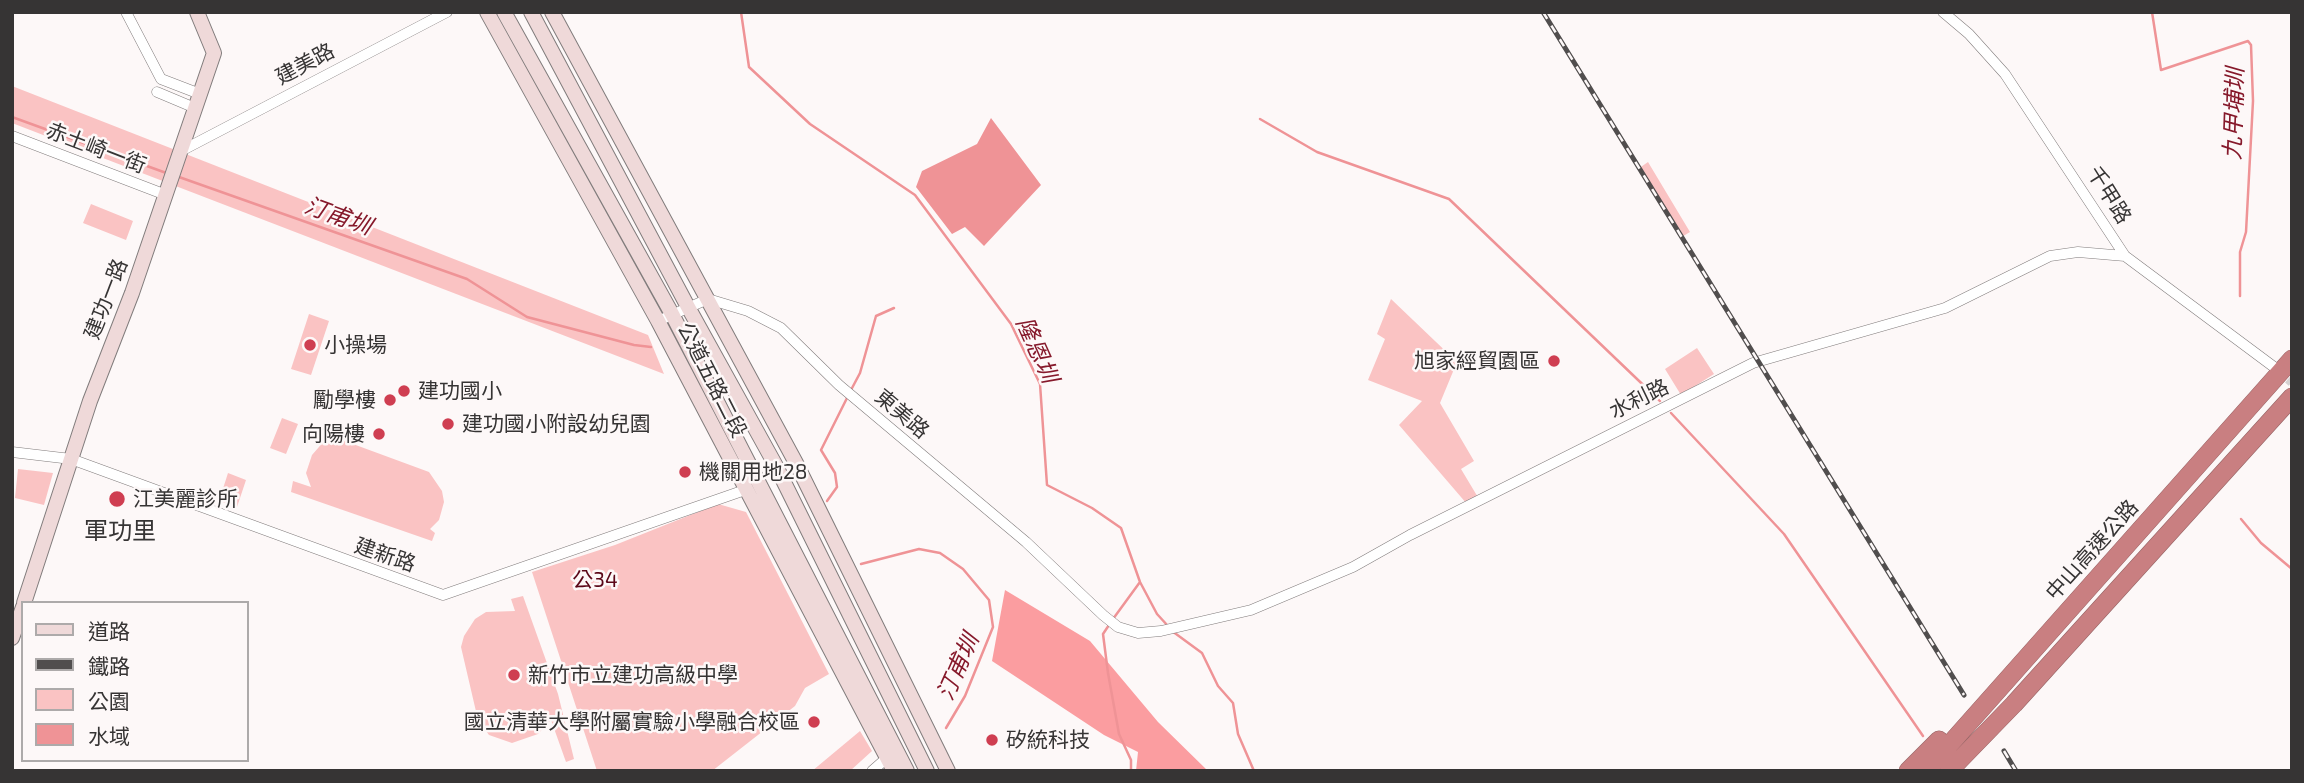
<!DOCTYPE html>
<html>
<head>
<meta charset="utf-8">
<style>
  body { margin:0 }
  #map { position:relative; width:2304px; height:783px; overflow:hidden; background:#fdf8f8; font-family:"Exo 2","Noto Sans TC",sans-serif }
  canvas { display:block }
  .frame { position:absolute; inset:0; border:14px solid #363434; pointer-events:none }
  .legend { position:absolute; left:21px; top:601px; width:228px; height:161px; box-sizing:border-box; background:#fdf8f8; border:2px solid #adaaaa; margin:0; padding:9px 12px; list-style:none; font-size:21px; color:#363434 }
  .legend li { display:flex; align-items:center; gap:14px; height:35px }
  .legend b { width:35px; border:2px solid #adaaaa }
</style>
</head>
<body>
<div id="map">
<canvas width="2304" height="783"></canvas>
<div class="frame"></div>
<ul class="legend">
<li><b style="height:9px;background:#efd9d9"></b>道路</li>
<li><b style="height:9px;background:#514e4e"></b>鐵路</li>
<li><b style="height:19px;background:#fac3c3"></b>公園</li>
<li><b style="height:19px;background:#ef9396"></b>水域</li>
</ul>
</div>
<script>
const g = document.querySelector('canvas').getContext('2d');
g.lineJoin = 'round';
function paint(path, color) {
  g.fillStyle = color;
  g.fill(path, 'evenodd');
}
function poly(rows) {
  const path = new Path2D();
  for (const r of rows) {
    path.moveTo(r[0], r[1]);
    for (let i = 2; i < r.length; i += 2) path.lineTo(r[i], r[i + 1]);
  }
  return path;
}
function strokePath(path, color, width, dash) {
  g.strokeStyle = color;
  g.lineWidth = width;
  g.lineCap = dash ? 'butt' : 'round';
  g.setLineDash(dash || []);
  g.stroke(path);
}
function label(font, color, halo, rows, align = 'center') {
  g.font = font + ' "Exo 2","Noto Sans TC",sans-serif';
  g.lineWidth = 5;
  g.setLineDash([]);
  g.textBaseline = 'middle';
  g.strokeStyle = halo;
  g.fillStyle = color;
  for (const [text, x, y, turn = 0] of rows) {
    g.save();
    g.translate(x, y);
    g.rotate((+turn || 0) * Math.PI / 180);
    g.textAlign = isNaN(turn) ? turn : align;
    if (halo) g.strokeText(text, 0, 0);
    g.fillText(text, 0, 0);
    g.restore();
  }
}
const green = poly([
  [12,86,648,335,664,374,12,123],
  [1648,162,1690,232,1680,238,1638,169],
  [91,204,133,221,126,240,83,223],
  [1391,299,1457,362,1440,403,1474,461,1461,469,1479,499,1467,504,1399,425,1422,401,1368,380,1385,339,1377,334],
  [309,314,329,321,311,375,291,369],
  [1697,348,1714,374,1681,395,1665,369],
  [282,418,298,424,286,454,270,448],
  [334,437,429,472,442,491,444,502,439,520,430,529,435,533,432,541,291,492,293,481,311,487,306,473,312,455,325,440],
  [18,469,53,473,44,505,15,498],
  [228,473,246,480,237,507,219,501],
  [718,504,746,512,829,674,805,688,795,706,712,771,597,771,532,572,615,545],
  [523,596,558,694,574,759,566,762,551,720,538,734,512,743,489,735,478,720,461,647,464,636,475,619,486,612,515,611,511,599],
  [860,731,872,751,850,771,812,771]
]);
const forest = poly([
  [1005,590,1090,641,1158,722,1208,771,1136,771,1138,752,1104,735,992,661]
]);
const water = poly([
  [991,118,1041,185,984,246,965,227,952,234,916,187,922,171,977,144]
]);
const stream = poly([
  [741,12,749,67,810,124,915,195,1011,324,1040,384,1047,485,1092,508,1121,528,1140,582,1157,614,1168,626],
  [2152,12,2161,70,2248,41,2251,45,2253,101,2246,232,2240,252,2240,296],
  [12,117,169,174],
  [1260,119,1317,152,1449,199,1660,401],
  [179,177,467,279,527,317,634,345,651,347],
  [851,390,860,373,876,316,894,308],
  [1671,413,1784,534,1923,736],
  [827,501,837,487,835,473,821,450,848,396],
  [2241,519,2261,543,2292,569],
  [861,564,919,549,940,553,963,569,989,600,993,627,965,696,946,728],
  [1113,619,1140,582],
  [1109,625,1103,634,1108,673,1119,734,1131,760,1131,771],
  [1172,631,1202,653,1218,686,1233,703,1238,734,1254,771]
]);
const streetTunnel = poly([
  [2277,369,2292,382]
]);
const street = poly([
  [126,12,161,79,200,94],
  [1943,12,1969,34,2005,74,2125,256,2274,367],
  [157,92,195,108],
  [12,136,166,195],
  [181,151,447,12],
  [658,321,708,299,748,311,781,328,839,385,1026,542,1103,615,1118,627,1138,633,1161,631,1251,610,1353,567,1410,535,1753,363,1945,308,2050,256,2078,252,2125,256],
  [12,452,71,459,443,595,745,490],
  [872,771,888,757]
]);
const secondary = poly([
  [487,12,658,321,894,771],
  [504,12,672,314,907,771],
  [531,12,688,307,776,466,927,771],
  [552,12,796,463,948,771],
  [24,603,90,401,132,293,214,53,197,12],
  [12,638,23,607]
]);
const highway = poly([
  [1908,771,1939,740],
  [1926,771,2292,359],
  [1949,771,2014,704,2292,397]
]);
const rail = poly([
  [1543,12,1964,695],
  [2004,751,2016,771]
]);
const markers = [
  [310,345,7,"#cf3e51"],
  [1554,361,7,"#cf3e51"],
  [404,391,7,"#cf3e51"],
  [390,400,7,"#cf3e51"],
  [448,424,7,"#cf3e51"],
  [379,434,7,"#cf3e51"],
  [685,472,7,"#cf3e51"],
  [117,499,9,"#cf3e51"],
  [514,675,7,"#cf3e51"],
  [814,722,7,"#cf3e51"],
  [992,740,7,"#cf3e51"]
];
const streetNames = [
  ["建美路",305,64,-28],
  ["赤土崎一街",96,148,21],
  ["千甲路",2109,195,58],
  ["建功一路",106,299,-69],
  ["公道五路二段",712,380,63],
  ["水利路",1639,399,-26],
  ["東美路",902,414,40],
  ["中山高速公路",2092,550,-48],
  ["建新路",385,555,19]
];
const poiNames = [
  ["小操場",324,345],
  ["旭家經貿園區",1540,361,"right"],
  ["建功國小",418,391],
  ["勵學樓",376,400,"right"],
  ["建功國小附設幼兒園",462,424],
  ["向陽樓",365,434,"right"],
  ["機關用地28",699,472],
  ["江美麗診所",133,499],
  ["新竹市立建功高級中學",528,675],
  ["國立清華大學附屬實驗小學融合校區",800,722,"right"],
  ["矽統科技",1006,740]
];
const parkNames = [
  ["公34",595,580]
];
const waterNames = [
  ["九甲埔圳",2234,114,-88],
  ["汀甫圳",338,216,20],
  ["隆恩圳",1037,350,66],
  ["汀甫圳",958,667,-66]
];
const quarterNames = [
  ["軍功里",120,531]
];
paint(green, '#fac3c3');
paint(forest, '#fb9da0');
paint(water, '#ef9396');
strokePath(stream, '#ef9396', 2.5);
strokePath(streetTunnel, '#d5d1d1', 10, [10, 5]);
strokePath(street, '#817c7c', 11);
strokePath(secondary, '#817c7c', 16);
strokePath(highway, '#966566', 19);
strokePath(street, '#fff', 10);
strokePath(secondary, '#efd9d9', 14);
strokePath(highway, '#c97f81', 18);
strokePath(rail, '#514e4e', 5);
strokePath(rail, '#fdf8f8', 2.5, [8]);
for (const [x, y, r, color] of markers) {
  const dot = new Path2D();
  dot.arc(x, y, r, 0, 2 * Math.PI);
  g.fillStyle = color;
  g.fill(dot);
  strokePath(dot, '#fdf8f8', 2.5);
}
label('21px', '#363434', '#fdf8f8', streetNames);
label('21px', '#363434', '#fdf8f8', poiNames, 'left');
label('21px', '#5b0718', '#fdf8f8', parkNames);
label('italic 23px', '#86192b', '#fdf8f8', waterNames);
label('24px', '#363434', '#fdf8f8', quarterNames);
</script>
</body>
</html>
